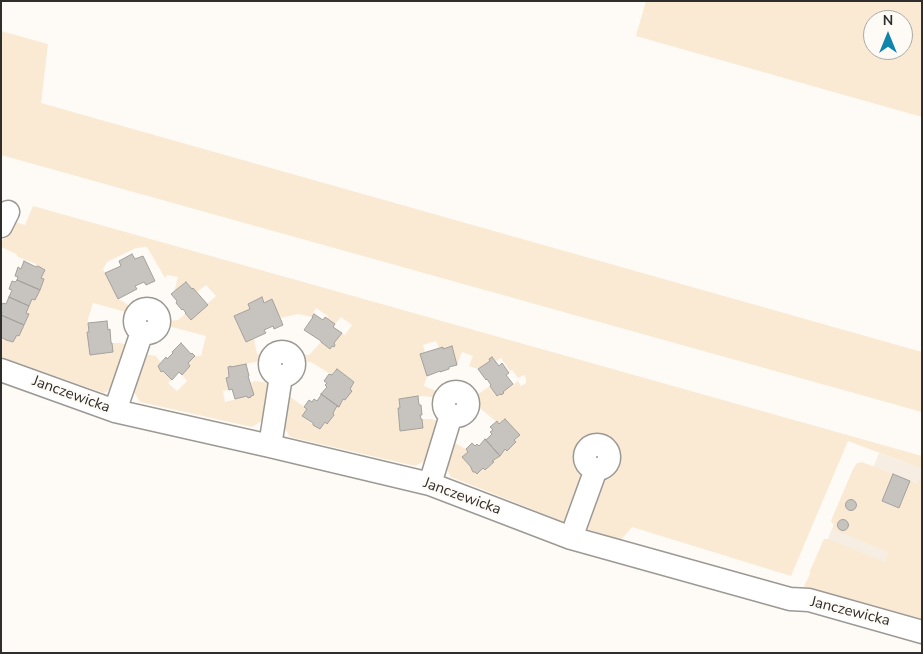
<!DOCTYPE html>
<html>
<head>
<meta charset="utf-8">
<style>
  body { margin:0 }
  #map { position:relative; width:923px; height:654px; overflow:hidden; background:#fefbf6; font-family:"Nunito Sans",sans-serif }
  canvas { display:block }
  .frame { position:absolute; inset:0; border:2px solid #2f2e2c; pointer-events:none }
  .north { position:absolute; left:863px; top:10px; width:50px; height:50px; box-sizing:border-box; background:#fefbf6; border:1px solid #aba9a5; border-radius:50%; rotate:0deg; font-size:14px; font-weight:700; line-height:20px; text-align:center; color:#2f2e2c }
  .north::after { content:''; display:block; margin:auto; width:18px; height:22px; background:#0f85ab; clip-path:polygon(50% 0,100% 100%,50% 72%,0 100%) }
</style>
</head>
<body>
<div id="map">
<canvas width="923" height="654"></canvas>
<div class="frame"></div>
<div class="north">N</div>
</div>
<script>
const g = document.querySelector('canvas').getContext('2d');
g.lineJoin = 'round';
function paint(path, color) {
  g.fillStyle = color;
  g.fill(path, 'evenodd');
}
function poly(rows) {
  const path = new Path2D();
  for (const r of rows) {
    if (r.length === 3) {
      path.moveTo(r[0] + r[2], r[1]);
      path.arc(r[0], r[1], r[2], 0, 2 * Math.PI);
      continue;
    }
    path.moveTo(r[0], r[1]);
    for (let i = 2; i < r.length; i += 2) path.lineTo(r[i], r[i + 1]);
  }
  return path;
}
function strokePath(path, color, width, dash) {
  g.strokeStyle = color;
  g.lineWidth = width;
  g.lineCap = dash ? 'butt' : 'round';
  g.setLineDash(dash || []);
  g.stroke(path);
}
function label(font, color, halo, rows, align = 'center') {
  g.font = font + ' "Nunito Sans",sans-serif';
  g.lineWidth = 4.5;
  g.setLineDash([]);
  g.textBaseline = 'middle';
  g.strokeStyle = halo;
  g.fillStyle = color;
  for (const [text, x, y, turn = 0] of rows) {
    g.save();
    g.translate(x, y);
    g.rotate((+turn || 0) * Math.PI / 180);
    g.textAlign = isNaN(turn) ? turn : align;
    if (halo) g.strokeText(text, 0, 0);
    g.fillText(text, 0, 0);
    g.restore();
  }
}
const built = poly([
  [879,453,922,469,922,474,870,597,810,571,824,539,828,539,830,533,834,525,831,521,844,491,861,497]
]);
const green = poly([
  [646,1,922,1,922,117,636,36],
  [873,20,903,20,903,50,873,50],
  [1,31,48,44,41,103,922,352,922,412,1,155],
  [33,206,922,456,922,469,848,441,791,576,632,527,621,540,584,528,606,472,614,467,618,458,614,448,604,440,593,438,584,442,579,448,577,456,580,464,585,471,567,523,451,477,445,465,449,440,466,449,468,452,462,457,471,467,473,472,475,472,477,474,483,468,485,470,494,463,492,461,505,449,507,451,516,443,514,440,519,435,505,419,499,424,475,404,475,396,490,386,497,396,500,394,501,395,503,392,518,381,521,386,526,383,526,378,524,375,518,378,512,370,510,371,501,358,496,361,492,357,490,359,490,361,478,369,469,366,473,356,462,352,457,365,452,346,443,349,442,347,439,348,436,341,423,345,425,352,421,354,427,376,424,386,441,393,439,398,423,396,399,399,400,408,398,408,400,430,423,428,422,419,431,419,442,422,427,460,415,466,290,437,282,424,285,393,307,409,302,416,316,427,325,422,327,424,334,415,333,413,337,406,339,407,343,399,345,400,352,391,350,389,354,382,337,370,332,375,311,362,299,361,297,354,309,355,321,342,330,349,332,346,334,347,335,345,334,343,342,333,345,335,352,325,341,317,335,324,327,318,328,316,316,308,313,313,314,314,312,317,298,314,280,318,272,300,264,303,261,298,248,304,250,309,235,316,246,342,254,338,257,354,266,356,264,361,260,361,231,367,231,366,228,367,229,377,226,378,229,390,223,391,225,402,247,396,248,398,251,397,251,396,254,395,251,383,254,381,272,383,263,420,252,427,140,402,133,390,145,354,156,356,161,363,159,370,161,372,163,371,172,380,168,383,177,391,187,381,182,375,190,366,188,363,195,356,201,356,206,336,164,325,165,321,178,320,185,314,191,320,208,305,207,304,216,296,206,285,197,292,193,288,192,289,186,282,174,292,178,277,167,275,165,278,147,247,136,248,107,262,103,269,118,299,134,308,130,313,93,303,88,319,89,332,87,333,91,355,113,352,112,343,120,343,130,345,116,385,104,393,1,357,1,337,9,341,13,342,17,335,19,336,29,315,26,313,32,299,35,300,44,279,41,278,45,270,42,268,38,266,36,267,35,266,36,264,18,257,16,254,1,247,1,244,12,221,25,225],
  [862,462,893,474,881,501,898,509,911,481,917,484,922,474,922,629,805,593,803,588,810,574,810,571,824,539,828,539,885,562,888,552,832,529,834,525,831,521,853,469,857,463]
]);
const building = poly([
  [132,254,135,259,143,256,155,281,146,285,144,282,135,286,137,289,118,299,105,273,121,266,119,261,132,254],
  [24,261,36,267,38,266,45,270,41,278,44,279,40,290,17,280,18,277,15,276,18,267,21,269,24,261],
  [17,280,40,290,35,300,32,299,29,306,9,297,12,290,9,289,12,281,15,282,17,280],
  [186,282,192,289,193,288,208,305,191,320,185,313,186,313,183,309,182,310,176,303,177,301,171,294,186,282],
  [9,297,29,306,26,313,29,314,24,325,1,315,2,312,1,312,1,306,3,303,6,304,9,297],
  [262,297,264,303,272,299,283,325,274,329,273,326,264,330,266,333,246,342,234,316,250,309,248,304,262,297],
  [314,314,323,320,325,317,335,324,333,327,342,333,334,343,335,345,334,347,332,346,330,349,321,342,321,341,304,330,313,317,312,317,314,314],
  [1,315,24,325,19,336,17,335,13,342,6,340,1,337,1,315],
  [107,321,108,330,110,329,111,343,112,343,113,352,90,355,87,332,89,332,88,323,107,321],
  [181,343,191,354,192,353,195,356,188,363,190,366,182,375,179,372,172,380,163,371,161,372,158,366,166,357,167,359,173,353,172,352,181,343],
  [452,346,457,365,449,367,449,369,440,372,440,371,427,376,420,354,443,347,443,349,452,346],
  [492,357,499,366,502,363,509,373,506,375,513,384,503,392,504,393,501,395,500,394,497,396,490,386,491,385,487,379,486,380,478,369,490,361,489,359,492,357],
  [246,364,249,376,248,376,254,395,251,396,251,397,248,398,247,396,235,399,232,389,229,390,226,378,229,377,228,367,231,366,231,367,246,364],
  [337,369,354,382,350,389,352,391,345,400,343,399,339,407,321,394,327,387,325,385,327,383,324,381,329,374,332,375,337,369],
  [321,394,339,407,337,406,333,413,334,415,327,424,325,422,320,429,313,425,313,423,302,416,307,409,304,407,309,400,312,402,314,399,317,401,321,395,321,394],
  [418,396,419,405,421,405,422,415,420,415,421,419,422,419,423,428,400,431,398,408,400,408,399,399,418,396],
  [505,419,520,435,514,440,516,442,507,451,505,449,500,456,485,439,486,440,492,434,490,432,493,430,490,427,497,421,499,424,505,419],
  [485,439,500,456,492,461,494,462,485,470,483,468,477,474,475,472,473,472,471,468,471,467,462,457,468,452,466,449,472,443,475,446,477,444,479,446,485,439],
  [893,474,910,481,899,508,882,501,893,474],
  [851,505,5.5],
  [843,525,5.5]
]);
const minor = poly([
  [1,226,8,212],
  [147,321,12],
  [282,364,12],
  [1,370,115,411,270,446,430,484,571,538,790,599,809,600,922,632],
  [456,404,12],
  [115,411,142,332],
  [597,457,12],
  [270,446,281,376],
  [430,484,451,415],
  [571,538,596,469]
]);
const streetNames = [
  ["Janczewicka",71,395,20],
  ["Janczewicka",462,497,20],
  ["Janczewicka",850,612,14]
];
paint(built, '#f6eee3');
paint(green, '#faead3');
paint(building, '#c7c4bf');
strokePath(building, '#a4a19d', 1);
strokePath(minor, '#9c9995', 25);
strokePath(minor, '#fff', 22);
label('15px', '#2f2e2c', '#fefbf6', streetNames);
</script>
</body>
</html>
